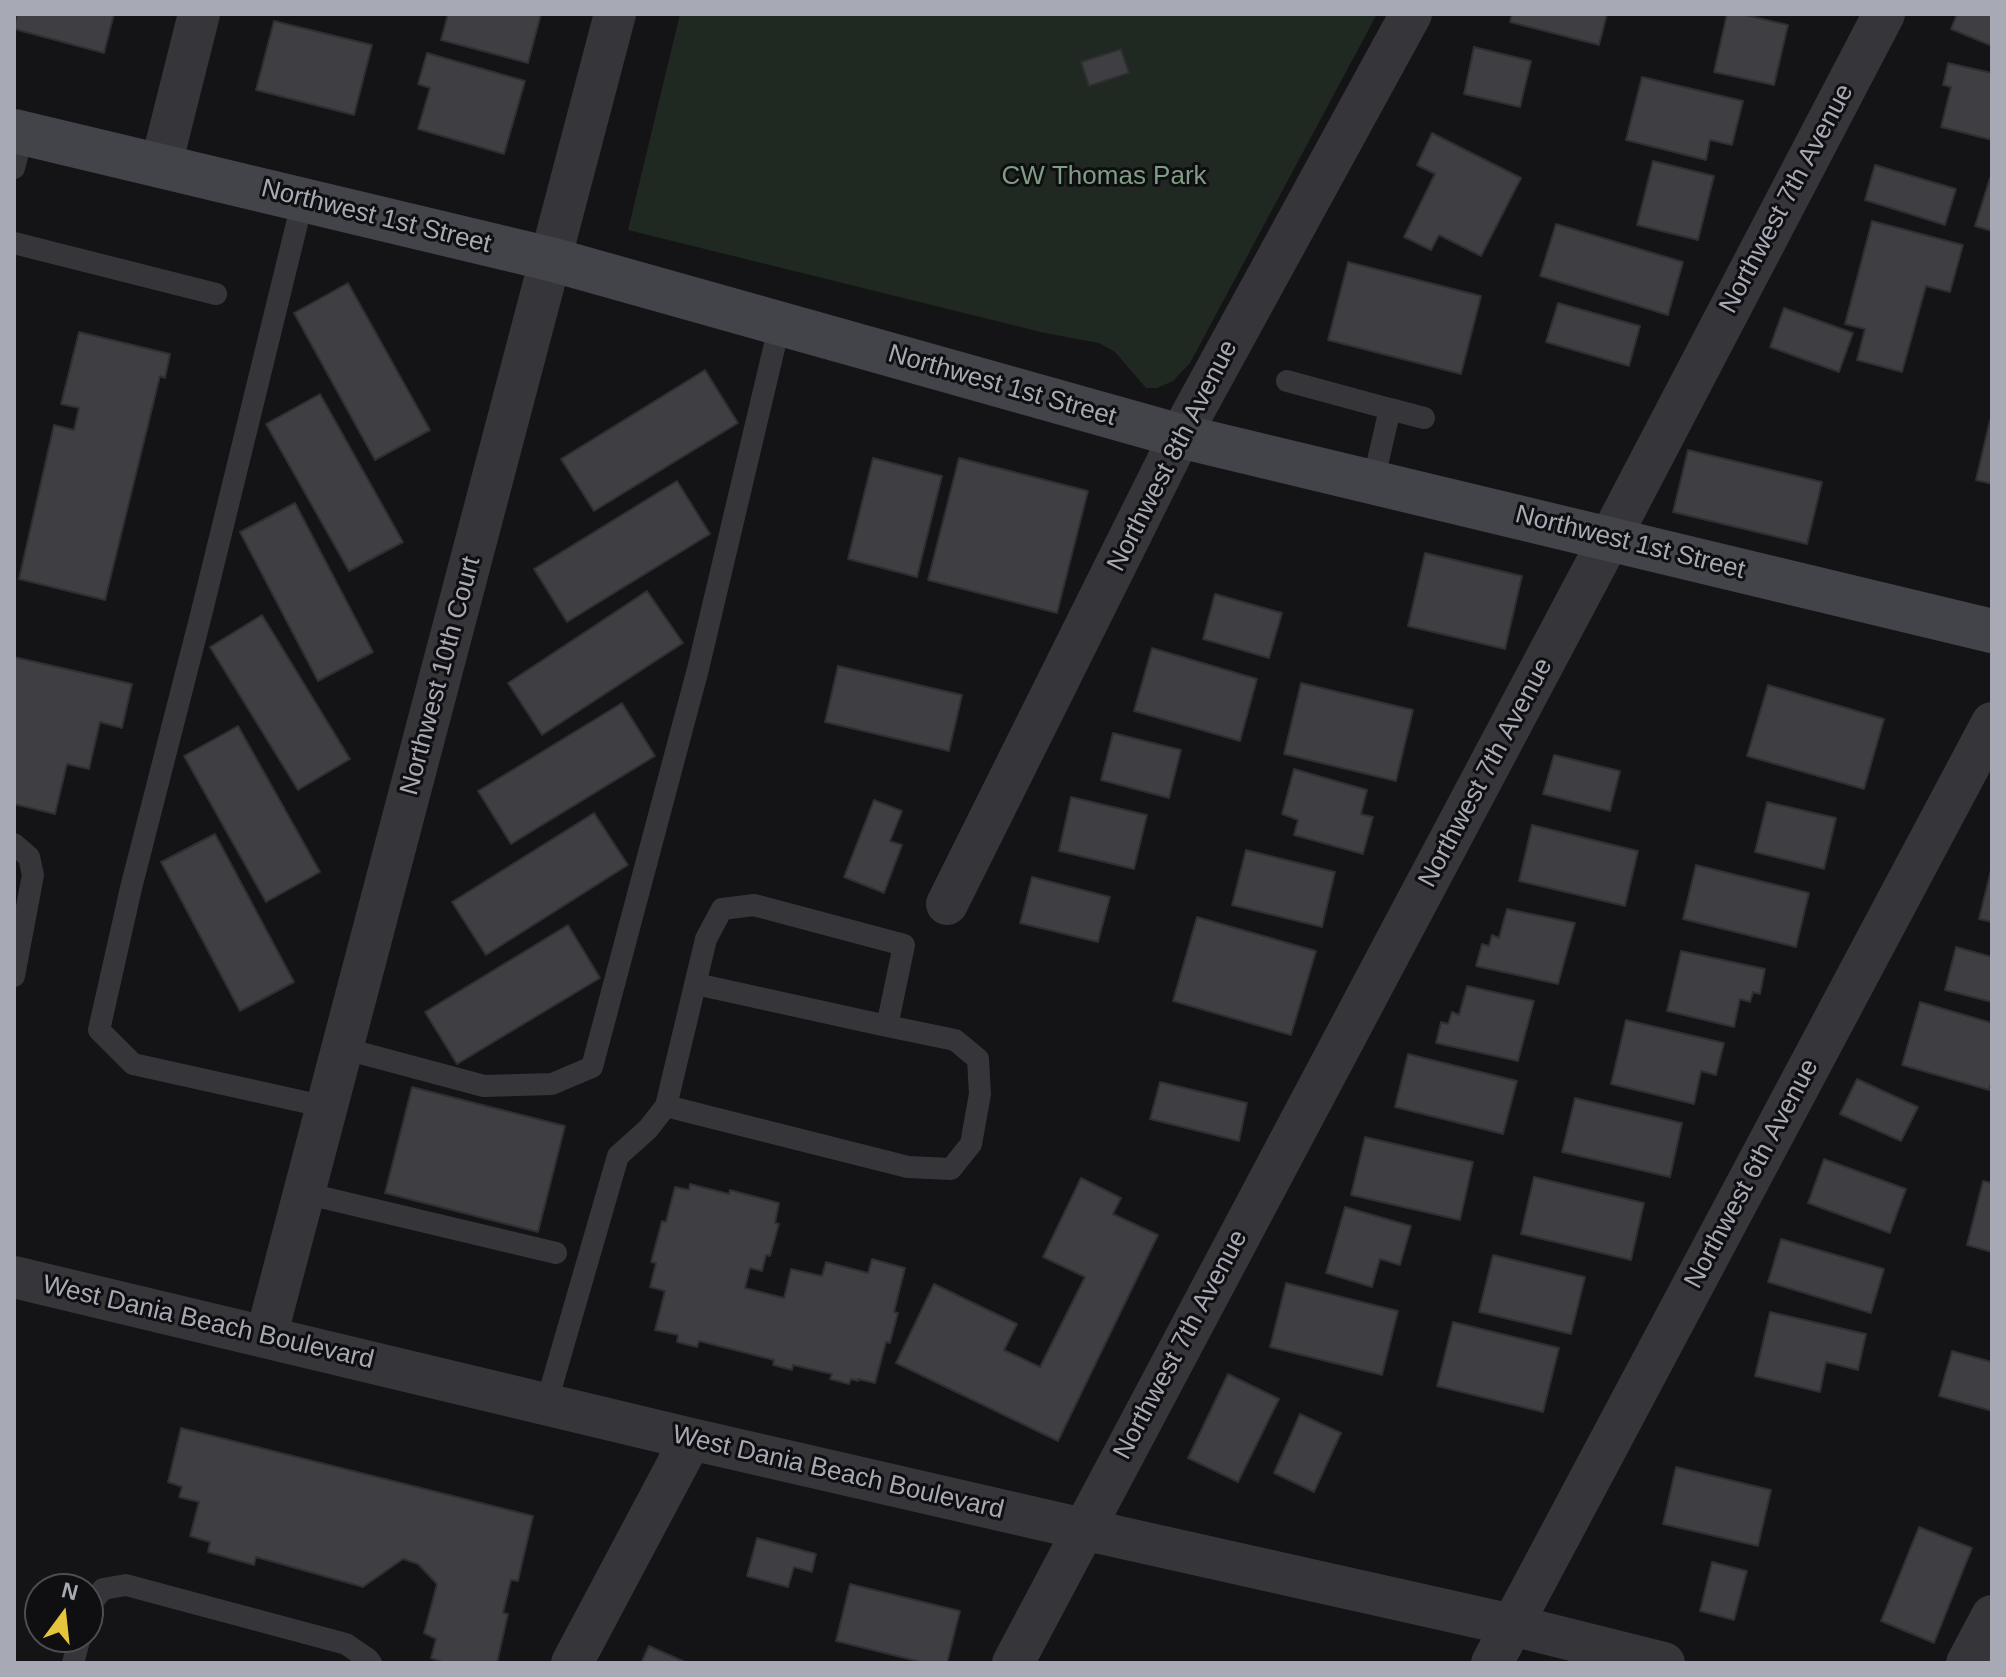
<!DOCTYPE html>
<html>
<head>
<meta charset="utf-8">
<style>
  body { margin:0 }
  #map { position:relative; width:2006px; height:1677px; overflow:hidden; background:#141416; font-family:Arial,sans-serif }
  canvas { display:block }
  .frame { position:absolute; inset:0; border:16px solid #a7a9b5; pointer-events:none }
  .north { position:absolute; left:24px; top:1573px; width:80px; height:80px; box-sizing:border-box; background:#0f0f11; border:2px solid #4c4d53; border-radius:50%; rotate:15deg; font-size:22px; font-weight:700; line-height:32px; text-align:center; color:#a7a9b5 }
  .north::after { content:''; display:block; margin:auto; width:28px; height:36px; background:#e6c43b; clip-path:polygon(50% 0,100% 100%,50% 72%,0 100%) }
</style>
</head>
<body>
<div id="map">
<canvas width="2006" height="1677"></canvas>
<div class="frame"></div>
<div class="north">N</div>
</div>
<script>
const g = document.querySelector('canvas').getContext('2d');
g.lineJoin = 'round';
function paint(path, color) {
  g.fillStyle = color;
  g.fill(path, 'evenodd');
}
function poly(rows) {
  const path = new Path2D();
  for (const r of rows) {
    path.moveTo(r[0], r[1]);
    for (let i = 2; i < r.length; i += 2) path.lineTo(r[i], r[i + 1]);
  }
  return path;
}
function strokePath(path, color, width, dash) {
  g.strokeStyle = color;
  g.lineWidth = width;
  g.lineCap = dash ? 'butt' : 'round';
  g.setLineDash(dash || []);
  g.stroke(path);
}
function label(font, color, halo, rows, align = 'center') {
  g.font = font + ' Arial,sans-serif';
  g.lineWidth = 6;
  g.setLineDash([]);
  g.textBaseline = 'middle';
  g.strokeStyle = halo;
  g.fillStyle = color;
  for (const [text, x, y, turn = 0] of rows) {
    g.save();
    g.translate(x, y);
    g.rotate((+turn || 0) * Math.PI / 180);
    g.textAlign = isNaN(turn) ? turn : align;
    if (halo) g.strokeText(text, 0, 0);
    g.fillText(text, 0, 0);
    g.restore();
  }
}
const green = poly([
  [680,14,1377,14,1190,363,1173,381,1157,388,1146,388,1115,352,1099,343,1045,333,628,230]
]);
const building = poly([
  [17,14,114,14,104,53,14,29,17,14],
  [448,14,541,14,528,63,441,40,448,14],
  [1512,14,1607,14,1599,45,1510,22,1512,14],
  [1727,14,1741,14,1788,25,1774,85,1714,72,1727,14],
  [1957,14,1992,14,1992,46,1951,29,1957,14],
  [274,21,372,45,354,115,256,90,274,21],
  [1474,47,1531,61,1520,107,1464,94,1474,47],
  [1121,49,1129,73,1089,86,1081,62,1121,49],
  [427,53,525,81,504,154,418,129,430,88,418,84,427,53],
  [1948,63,1992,73,1992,140,1941,127,1951,87,1943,85,1948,63],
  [1642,77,1743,101,1732,145,1710,140,1706,160,1626,140,1642,77],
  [1432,133,1521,178,1481,256,1439,235,1431,250,1404,237,1435,174,1417,165,1432,133],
  [1653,161,1714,176,1698,240,1637,225,1653,161],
  [1875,165,1956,189,1945,225,1865,200,1875,165],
  [1990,178,1992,179,1992,231,1975,226,1990,178],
  [1872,221,1963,245,1950,292,1926,286,1902,372,1857,360,1865,329,1845,324,1872,221],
  [1556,224,1683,262,1668,315,1540,276,1556,224],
  [1348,262,1481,296,1461,374,1328,340,1348,262],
  [348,283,430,430,375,460,294,313,348,283],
  [1558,303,1640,326,1629,366,1546,342,1558,303],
  [1784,308,1853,333,1839,372,1770,347,1784,308],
  [79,332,170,354,165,378,160,376,105,600,19,579,54,425,74,430,79,408,61,404,79,332],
  [705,370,738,423,594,511,561,459,705,370],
  [320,394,403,542,349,571,266,424,320,394],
  [1990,420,1992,421,1992,484,1976,480,1990,420],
  [1688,450,1822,482,1807,544,1673,512,1688,450],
  [873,458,942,476,917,577,848,559,873,458],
  [959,458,1088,491,1057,613,928,580,959,458],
  [677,481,710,534,567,622,534,569,677,481],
  [295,503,373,652,318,681,240,532,295,503],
  [1425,553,1522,576,1505,649,1408,626,1425,553],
  [647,591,683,643,542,735,508,683,647,591],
  [1215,594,1282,613,1269,658,1203,639,1215,594],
  [262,615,350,759,298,790,210,647,262,615],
  [1152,648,1257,679,1240,741,1134,711,1152,648],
  [14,657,132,684,122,728,100,722,89,769,67,764,55,814,14,804,14,657],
  [838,666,962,695,949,751,825,722,838,666],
  [1301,683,1413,710,1396,781,1284,754,1301,683],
  [1768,685,1884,719,1864,789,1747,756,1768,685],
  [622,703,655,756,511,844,478,791,622,703],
  [238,726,320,872,266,902,184,756,238,726],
  [1113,733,1181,750,1169,798,1101,780,1113,733],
  [1554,755,1620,771,1610,811,1543,794,1554,755],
  [1294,769,1367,790,1361,814,1373,817,1363,854,1294,835,1298,820,1282,814,1294,769],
  [1071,797,1147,815,1134,869,1059,851,1071,797],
  [874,800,902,811,890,841,902,845,884,893,844,877,874,800],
  [1767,802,1836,818,1824,869,1755,852,1767,802],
  [594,813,628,865,486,955,452,902,594,813],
  [1532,825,1638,851,1625,906,1519,881,1532,825],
  [215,834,294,982,240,1011,161,862,215,834],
  [1246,850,1335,872,1322,927,1232,905,1246,850],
  [1696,865,1809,893,1796,947,1683,919,1696,865],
  [1992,866,1992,922,1979,919,1992,866],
  [1032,877,1110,897,1098,942,1020,923,1032,877],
  [1507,909,1575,923,1558,984,1476,966,1482,944,1489,946,1492,935,1499,938,1507,909],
  [1197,917,1316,951,1291,1035,1173,1001,1197,917],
  [568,925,600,978,457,1064,425,1012,568,925],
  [1956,947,1992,957,1992,1002,1945,990,1956,947],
  [1681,951,1765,969,1760,994,1753,992,1750,1002,1740,999,1734,1027,1667,1011,1681,951],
  [1467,986,1534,1001,1518,1061,1436,1043,1441,1022,1448,1024,1452,1012,1459,1015,1467,986],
  [1920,1002,1992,1023,1992,1079,1989,1090,1902,1065,1920,1002],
  [1626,1020,1724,1043,1716,1075,1701,1071,1694,1104,1611,1084,1626,1020],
  [1408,1054,1517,1081,1503,1134,1395,1107,1408,1054],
  [1857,1079,1918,1107,1901,1141,1840,1114,1857,1079],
  [1160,1082,1247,1103,1239,1141,1150,1119,1160,1082],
  [412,1087,565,1126,538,1232,385,1193,412,1087],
  [1575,1098,1682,1123,1670,1177,1562,1152,1575,1098],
  [1365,1137,1473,1162,1460,1220,1351,1195,1365,1137],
  [1824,1159,1906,1189,1890,1233,1808,1203,1824,1159],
  [1534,1177,1644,1203,1631,1260,1521,1234,1534,1177],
  [1081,1178,1121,1198,1113,1214,1158,1235,1058,1441,896,1363,934,1284,1017,1324,1004,1350,1040,1367,1085,1277,1043,1257,1081,1178],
  [1983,1181,1992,1183,1992,1252,1967,1245,1983,1181],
  [690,1184,729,1194,730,1190,779,1203,775,1223,779,1224,770,1256,766,1255,762,1271,750,1268,745,1288,784,1298,791,1269,822,1276,826,1262,868,1273,872,1259,905,1268,894,1312,898,1313,890,1343,886,1342,875,1383,858,1379,858,1381,851,1379,849,1384,830,1379,832,1374,793,1365,792,1370,773,1365,774,1360,699,1341,697,1347,677,1342,678,1335,655,1330,665,1291,650,1287,656,1263,651,1262,662,1221,666,1222,675,1187,689,1190,690,1184],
  [1345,1207,1411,1226,1400,1265,1380,1259,1372,1287,1326,1273,1345,1207],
  [1781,1239,1884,1269,1871,1313,1768,1282,1781,1239],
  [1493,1255,1585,1277,1571,1334,1479,1312,1493,1255],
  [1286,1283,1398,1311,1382,1375,1270,1347,1286,1283],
  [1770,1312,1866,1334,1858,1370,1826,1362,1820,1392,1755,1376,1770,1312],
  [1453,1322,1559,1348,1543,1412,1437,1386,1453,1322],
  [1952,1351,1992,1362,1992,1411,1939,1396,1952,1351],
  [1228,1374,1279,1399,1238,1482,1188,1458,1228,1374],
  [1300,1414,1341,1433,1314,1492,1274,1473,1300,1414],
  [181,1428,533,1516,518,1581,511,1580,503,1613,508,1614,497,1663,445,1663,431,1658,436,1639,424,1633,437,1584,418,1564,403,1559,363,1587,256,1557,254,1565,208,1552,210,1542,190,1536,199,1502,179,1497,182,1487,168,1482,181,1428],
  [1676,1467,1771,1490,1758,1546,1663,1524,1676,1467],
  [1919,1527,1972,1548,1934,1643,1881,1621,1919,1527],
  [757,1538,816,1554,812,1572,794,1567,788,1587,747,1576,757,1538],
  [1712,1562,1747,1571,1734,1620,1700,1611,1712,1562],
  [850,1584,960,1611,947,1663,925,1663,836,1641,850,1584],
  [649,1646,687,1663,641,1663,649,1646]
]);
const lane = poly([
  [14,168,23,133],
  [303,199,201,615,131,888,99,1030,133,1064,327,1107],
  [14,243,216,294],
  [1287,381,1390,409,1373,482],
  [1390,409,1424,418],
  [14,844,29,857,33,875,14,976],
  [696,984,887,1026],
  [342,1048,484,1086,552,1084,592,1067,698,669,780,323],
  [304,1193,556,1253],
  [546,1405,618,1156,648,1129,666,1106,706,939,722,909,754,905,904,945,887,1026,955,1040,978,1059,980,1094,971,1144,951,1169,908,1167,666,1106],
  [88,1607,103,1589,126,1585,346,1644,368,1659,371,1663],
  [73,1663,80,1637]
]);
const street = poly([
  [161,165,199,14],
  [947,904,1180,436,1411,14],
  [14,1277,691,1439,1083,1529,1512,1625,1664,1663],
  [266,1337,615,14],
  [572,1663,691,1439],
  [1013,1663,1610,538,1884,14],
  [1492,1663,1992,723],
  [1967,1663,1992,1616]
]);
const secondary = poly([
  [14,131,550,259,1180,436,1992,631]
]);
const parkNames = [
  ["CW Thomas Park",1104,177]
];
const streetNames = [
  ["Northwest 7th Avenue",1787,199,-62],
  ["Northwest 1st Street",376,217,14],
  ["Northwest 1st Street",1002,386,16],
  ["Northwest 8th Avenue",1173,456,-63],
  ["Northwest 1st Street",1630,543,14],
  ["Northwest 10th Court",441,676,-75],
  ["Northwest 7th Avenue",1486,773,-62],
  ["Northwest 6th Avenue",1752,1174,-62],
  ["West Dania Beach Boulevard",208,1323,13],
  ["Northwest 7th Avenue",1181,1345,-62],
  ["West Dania Beach Boulevard",838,1473,13]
];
paint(green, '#202822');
paint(building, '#3e3e43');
strokePath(building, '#2f2e31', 2);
strokePath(lane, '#35353a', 22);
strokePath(street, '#35353a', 42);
strokePath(secondary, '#43444a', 44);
label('26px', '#7f9f85', '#0f0f11', parkNames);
label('26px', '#a7a9b5', '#0f0f11', streetNames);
</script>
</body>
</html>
